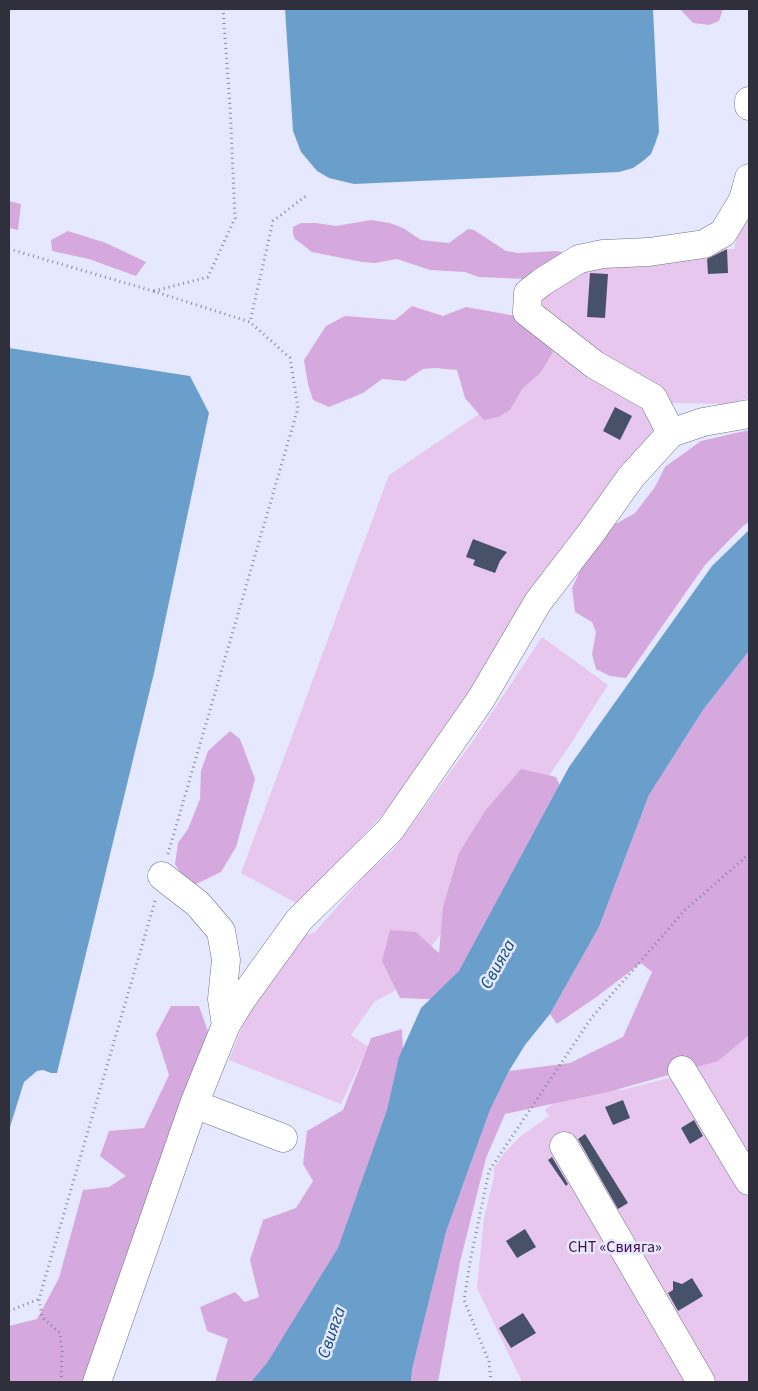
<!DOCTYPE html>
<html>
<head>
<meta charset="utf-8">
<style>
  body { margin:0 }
  #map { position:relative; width:758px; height:1391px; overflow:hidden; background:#e6e8ff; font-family:"Source Sans 3",sans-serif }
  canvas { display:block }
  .frame { position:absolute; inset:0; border:10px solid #2f303b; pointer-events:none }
</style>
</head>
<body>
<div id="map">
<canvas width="758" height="1391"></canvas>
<div class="frame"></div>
</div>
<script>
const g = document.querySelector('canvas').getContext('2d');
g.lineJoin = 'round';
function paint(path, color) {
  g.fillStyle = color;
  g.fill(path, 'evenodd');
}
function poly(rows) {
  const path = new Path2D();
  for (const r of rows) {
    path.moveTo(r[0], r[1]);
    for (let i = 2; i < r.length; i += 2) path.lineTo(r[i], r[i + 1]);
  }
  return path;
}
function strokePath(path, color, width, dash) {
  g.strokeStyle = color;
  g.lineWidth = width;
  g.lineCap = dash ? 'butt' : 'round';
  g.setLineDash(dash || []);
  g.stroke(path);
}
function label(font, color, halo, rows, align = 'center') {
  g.font = font + ' "Source Sans 3",sans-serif';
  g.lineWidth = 5;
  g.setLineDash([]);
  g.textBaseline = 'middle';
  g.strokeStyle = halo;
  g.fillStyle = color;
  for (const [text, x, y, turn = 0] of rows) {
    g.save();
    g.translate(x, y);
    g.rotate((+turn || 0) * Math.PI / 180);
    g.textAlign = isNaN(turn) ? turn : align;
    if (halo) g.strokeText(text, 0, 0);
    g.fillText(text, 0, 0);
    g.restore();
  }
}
const green = poly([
  [749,193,749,398,728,404,673,403,597,517,403,792,300,905,241,873,389,475,503,398,535,296,583,264,674,252,734,249],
  [542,637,608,685,570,745,438,938,393,992,374,1002,351,1035,368,1047,341,1104,229,1060,246,1017,303,936,315,932,366,874,394,849,475,738],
  [749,1026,749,1382,522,1382,477,1288,484,1218,494,1177,494,1168,505,1152,521,1136,549,1116,545,1110,567,1091,622,1090,681,1075]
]);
const forest = poly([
  [680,9,723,9,719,21,709,25,693,23],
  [9,201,21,204,18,230,9,228],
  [371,220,390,223,403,228,421,240,449,243,468,229,474,230,506,251,518,253,557,251,565,253,527,279,479,277,465,272,430,270,397,259,375,263,362,262,312,252,295,239,293,234,293,227,301,223,316,223,336,226],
  [68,231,106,243,146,262,136,276,89,259,52,251,51,240],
  [412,306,443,316,466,307,516,316,542,334,553,352,541,372,522,389,510,410,498,417,484,420,465,398,457,370,435,368,423,369,405,381,382,379,363,393,329,407,313,400,308,384,304,360,326,326,345,316,395,320],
  [749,430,749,522,743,526,705,565,626,678,610,676,596,669,592,654,596,632,592,622,575,612,572,588,585,560,612,526,635,513,655,487,665,467,701,441],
  [749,651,749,1035,718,1061,612,1091,505,1114,486,1158,460,1262,438,1382,411,1382,412,1370,446,1232,490,1110,509,1071,570,1063,623,1037,652,972,641,963,595,998,557,1024,550,1014,599,927,649,795,703,710],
  [230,731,240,739,255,779,236,847,221,872,196,884,187,883,175,864,178,843,188,829,200,799,201,771,208,751],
  [521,769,556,777,573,813,449,1000,400,998,382,961,390,930,416,932,439,953,443,907,459,853,485,811],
  [171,1006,199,1006,213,1046,88,1382,9,1382,9,1326,37,1319,59,1278,83,1190,109,1187,126,1176,100,1156,109,1131,144,1128,169,1075,156,1034],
  [402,1029,405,1095,356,1226,267,1382,215,1382,228,1339,207,1331,200,1307,235,1292,245,1302,259,1297,250,1260,263,1220,296,1208,313,1181,303,1164,307,1131,343,1110,371,1038]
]);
const water = poly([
  [285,9,653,9,659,132,655,144,651,154,643,161,633,168,619,172,354,184,329,178,317,171,301,152,293,131],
  [9,348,190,376,209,413,154,673,57,1073,51,1073,43,1070,37,1071,24,1082,9,1130],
  [749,530,749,651,703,710,649,795,599,927,550,1014,525,1045,509,1071,490,1110,446,1232,412,1370,411,1382,251,1382,267,1363,338,1248,387,1110,399,1057,421,1008,459,971,569,767,712,566]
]);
const building = poly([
  [727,249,728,273,708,274,707,259],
  [590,273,608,274,605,318,587,317],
  [615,407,632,416,620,440,603,431],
  [473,539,507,552,500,561,495,573,473,565,475,560,466,557],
  [623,1100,630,1118,613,1125,605,1107],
  [694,1120,703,1136,690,1144,681,1128],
  [585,1134,628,1203,618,1209,578,1139],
  [552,1157,568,1184,566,1186,548,1160],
  [525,1229,536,1247,517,1258,506,1241],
  [692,1278,703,1296,678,1311,668,1293,673,1290,673,1281,682,1284],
  [523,1313,536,1333,511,1348,499,1328]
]);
const path = poly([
  [9,249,153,291,250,322,273,221,306,196],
  [154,291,208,277,235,218,230,106,223,9],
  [168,854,298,408,290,358,250,322],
  [9,1311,39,1299],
  [61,1382,62,1352,60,1333,42,1317,39,1299,155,901],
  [491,1382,489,1362,464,1300,471,1257,489,1171,592,1017,685,910,749,854]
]);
const minor = poly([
  [749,101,749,106],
  [671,433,653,398,595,365,527,312,528,293,542,282,579,259,603,254,649,252,704,244,723,233,743,200,749,178],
  [162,876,198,904,221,931,226,960,222,999,226,1025],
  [682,1070,749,1181],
  [194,1104,283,1138],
  [564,1146,701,1382],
  [97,1382,194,1104,226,1025,242,999,299,920,390,830,481,699,538,602,591,533,631,477,671,433,703,422,749,414]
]);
const parkNames = [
  ["СНТ «Свияга»",615,1248]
];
const waterNames = [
  ["Свияга",499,965,-61],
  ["Свияга",333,1333,-71]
];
paint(green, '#e8c7ee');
paint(forest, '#d5a9dd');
paint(water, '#6b9fcb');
paint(building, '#475268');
strokePath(minor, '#70718b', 29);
strokePath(path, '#868898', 3, [1, 4]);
strokePath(minor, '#fff', 28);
label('16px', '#430e4d', '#e6e8ff', parkNames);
label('italic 18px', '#124d78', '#e6e8ff', waterNames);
</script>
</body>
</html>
